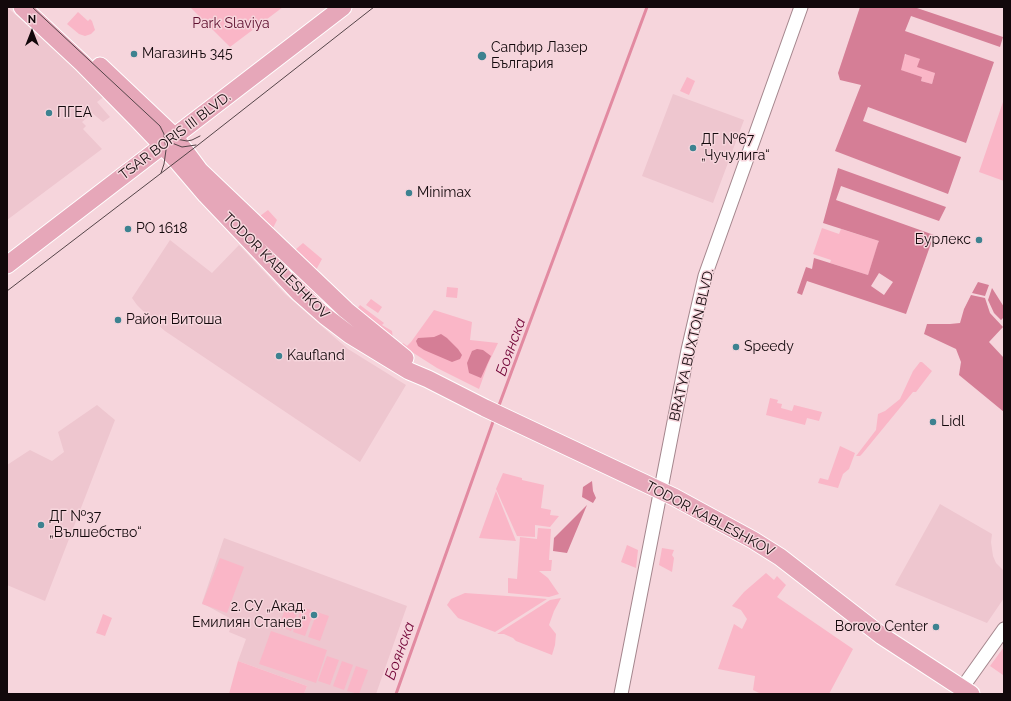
<!DOCTYPE html>
<html>
<head>
<meta charset="utf-8">
<style>
  body { margin:0 }
  #map { position:relative; width:1011px; height:701px; overflow:hidden; background:#f6d5dc; font-family:Raleway,sans-serif }
  canvas { display:block }
  .frame { position:absolute; inset:0; border:8px solid #12080b; pointer-events:none }
  .north { position:absolute; left:12px; top:12px; width:40px; height:40px; -webkit-text-stroke:3px #f6d5dc; paint-order:stroke; rotate:0deg; font-size:11px; font-weight:700; line-height:16px; text-align:center; color:#12080b }
  .north::after { content:''; display:block; margin:auto; width:14px; height:18px; background:#12080b; clip-path:polygon(50% 0,100% 100%,50% 72%,0 100%) }
</style>
</head>
<body>
<div id="map">
<canvas width="1011" height="701"></canvas>
<div class="frame"></div>
<div class="north">N</div>
</div>
<script>
const g = document.querySelector('canvas').getContext('2d');
g.lineJoin = 'round';
function paint(path, color) {
  g.fillStyle = color;
  g.fill(path, 'evenodd');
}
function poly(rows) {
  const path = new Path2D();
  for (const r of rows) {
    path.moveTo(r[0], r[1]);
    for (let i = 2; i < r.length; i += 2) path.lineTo(r[i], r[i + 1]);
  }
  return path;
}
function strokePath(path, color, width, dash) {
  g.strokeStyle = color;
  g.lineWidth = width;
  g.lineCap = dash ? 'butt' : 'round';
  g.setLineDash(dash || []);
  g.stroke(path);
}
function label(font, color, halo, rows, align = 'center') {
  g.font = font + ' Raleway,sans-serif';
  g.lineWidth = 3;
  g.setLineDash([]);
  g.textBaseline = 'middle';
  g.strokeStyle = halo;
  g.fillStyle = color;
  for (const [text, x, y, turn = 0] of rows) {
    g.save();
    g.translate(x, y);
    g.rotate((+turn || 0) * Math.PI / 180);
    g.textAlign = isNaN(turn) ? turn : align;
    if (halo) g.strokeText(text, 0, 0);
    g.fillText(text, 0, 0);
    g.restore();
  }
}
const built = poly([
  [7,7,105,96,97,102,110,117,103,122,92,113,82,122,86,126,83,129,102,149,7,220],
  [673,94,744,120,713,203,642,176],
  [170,240,212,273,239,245,285,294,334,337,348,349,406,385,360,462,165,331,152,320,137,305,132,298],
  [97,405,115,420,45,601,7,585,7,465,30,450,52,461,64,452,58,432],
  [940,504,992,534,991,542,993,556,996,563,1004,571,1004,598,987,623,895,585],
  [224,538,407,606,376,694,304,694,307,686,238,661,246,639,229,632,233,620,202,603]
]);
const green = poly([
  [190,7,283,7,230,47],
  [78,12,88,21,90,19,92,21,95,30,91,34,85,36,79,34,67,24],
  [897,53,905,56,906,54,920,59,935,73,932,84,921,81,922,77,900,70,894,64],
  [687,77,695,81,689,95,680,91],
  [1004,99,1004,181,979,172],
  [194,172,331,307,328,306,321,300,277,261],
  [268,210,277,220,273,228,260,216],
  [822,228,839,234,841,229,879,241,868,275,830,263,831,260,813,254],
  [303,243,322,259,316,270,295,250],
  [447,287,458,288,457,298,446,297],
  [371,299,382,307,378,313,366,305],
  [360,305,384,323,382,325,392,331,393,339,357,309],
  [434,310,472,322,470,340,498,343,488,364,479,389,437,368,401,345,403,343,407,346,411,342],
  [920,362,922,362,932,371,916,392,913,392,862,454,860,456,856,456,876,430,878,414,885,411,900,399,913,371],
  [770,398,778,400,777,403,782,404,781,408,792,411,794,405,822,412,819,421,807,418,805,425,766,415],
  [840,446,855,453,849,469,843,474,838,488,818,483,820,478,828,480],
  [503,473,522,478,522,480,544,485,541,508,551,510,550,515,559,516,550,527,535,525,535,537,517,536,496,489],
  [496,491,516,541,479,538],
  [538,528,551,529,549,560,552,560,551,571,539,571,548,578,559,594,549,597,508,593,508,578,517,579,520,537,537,539],
  [627,545,638,550,636,568,621,562],
  [662,548,674,550,672,555,674,558,672,572,659,565],
  [220,558,244,567,227,613,202,604],
  [766,573,774,580,777,576,786,585,777,597,853,649,829,694,761,694,753,690,755,676,718,669,734,624,742,629,747,619,741,610,732,606,744,592],
  [465,593,536,598,547,599,495,632,458,618,447,605,451,599],
  [561,598,554,611,549,625,556,634,555,645,552,655,516,641,513,638,504,634,497,634,550,600],
  [288,601,300,605,291,631,279,626],
  [302,607,314,611,305,636,293,632],
  [317,612,329,616,320,641,308,637],
  [103,614,112,618,105,636,96,633],
  [271,631,327,650,316,683,259,664],
  [1004,647,1004,673,1003,675,990,666],
  [327,656,339,660,330,685,318,681],
  [238,661,307,686,304,694,229,694],
  [342,661,353,665,344,690,333,686],
  [356,666,368,670,359,694,347,691]
]);
const forest = poly([
  [860,7,914,7,1003,37,1000,47,911,16,905,31,994,62,966,143,868,107,863,121,961,157,948,194,835,151,861,85,840,80,838,73],
  [905,54,920,59,917,67,935,73,932,84,921,81,922,77,901,70],
  [838,168,946,207,939,221,841,186,836,200,934,235,906,314,807,281,802,295,797,293,806,267,812,269,814,258,868,275,878,243,879,241,823,223],
  [879,273,893,282,884,295,871,286],
  [978,282,989,285,985,296,972,293],
  [992,288,1004,307,1004,317,1001,320,994,313,988,300],
  [971,295,985,298,990,313,1003,327,989,342,1004,358,1004,412,959,375,961,362,956,349,924,334,927,324,950,324,960,323,964,309],
  [441,334,447,338,458,349,462,355,460,359,452,362,424,350,418,346,416,341,418,338,434,337],
  [477,349,483,350,491,356,481,378,469,373,467,363,472,351],
  [592,481,593,491,596,498,593,503,582,497,583,487],
  [587,505,567,553,553,551,554,538]
]);
const stream = poly([
  [498,408,647,7],
  [396,694,494,419]
]);
const minor = poly([
  [962,688,1004,629],
  [621,694,688,350,705,276,801,7]
]);
const major = poly([
  [22,7,82,63,139,121,177,161,206,195,299,293,325,316,350,335,409,371,428,379,485,408,674,497,753,540,780,557,882,636,971,694],
  [100,66,174,136,200,171,346,310,405,358],
  [7,265,343,7]
]);
const tram = poly([
  [32,7,160,126,164,134,166,150,164,164,161,173],
  [168,134,176,139,187,141,192,140,200,136],
  [164,137,172,143,182,147,196,145],
  [7,291,198,145,374,7]
]);
const markers = [
  [134,54,4,"#3d8290"],
  [482,56,5,"#3d8290"],
  [49,113,4,"#3d8290"],
  [693,148,4,"#3d8290"],
  [409,193,4,"#3d8290"],
  [128,229,4,"#3d8290"],
  [979,240,4,"#3d8290"],
  [118,320,4,"#3d8290"],
  [736,347,4,"#3d8290"],
  [279,356,4,"#3d8290"],
  [933,422,4,"#3d8290"],
  [41,525,4,"#3d8290"],
  [314,615,4,"#3d8290"],
  [936,627,4,"#3d8290"]
];
const parkNames = [
  ["Park Slaviya",231,24]
];
const poiNames = [
  ["Сапфир Лазер",491,48],
  ["България",491,64],
  ["Магазинъ 345",142,54],
  ["ПГЕА",57,113],
  ["ДГ №67",701,140],
  ["„Чучулига“",701,156],
  ["Minimax",417,193],
  ["PO 1618",136,229],
  ["Бурлекс",971,240,"right"],
  ["Район Витоша",126,320],
  ["Speedy",744,347],
  ["Kaufland",287,356],
  ["Lidl",941,422],
  ["ДГ №37",49,517],
  ["„Вълшебство“",49,533],
  ["2. СУ „Акад.",306,607,"right"],
  ["Емилиян Станев“",306,623,"right"],
  ["Borovo Center",928,627,"right"]
];
const streetNames = [
  ["TSAR BORIS III BLVD.",175,136,-37],
  ["TODOR KABLESHKOV",276,266,45],
  ["BRATYA BUXTON BLVD.",692,345,-77],
  ["TODOR KABLESHKOV",710,519,28]
];
const waterNames = [
  ["Боянска",511,347,-70],
  ["Боянска",400,651,-70]
];
paint(built, '#eec6cf');
paint(green, '#fab6c7');
paint(forest, '#d57e96');
strokePath(stream, '#e28aa1', 3);
strokePath(minor, '#a4868d', 15);
strokePath(major, '#fff', 19);
strokePath(minor, '#fff', 13);
strokePath(major, '#e6a7b9', 17);
strokePath(tram, '#544448', 1);
for (const [x, y, r, color] of markers) {
  const dot = new Path2D();
  dot.arc(x, y, r, 0, 2 * Math.PI);
  g.fillStyle = color;
  g.fill(dot);
  strokePath(dot, '#f6d5dc', 1.5);
}
label('14px', '#5e102f', '#f6d5dc', parkNames);
label('14px', '#12080b', '#f6d5dc', poiNames, 'left');
label('14px', '#12080b', '#f6d5dc', streetNames);
label('italic 15px', '#700134', '#f6d5dc', waterNames);
</script>
</body>
</html>
